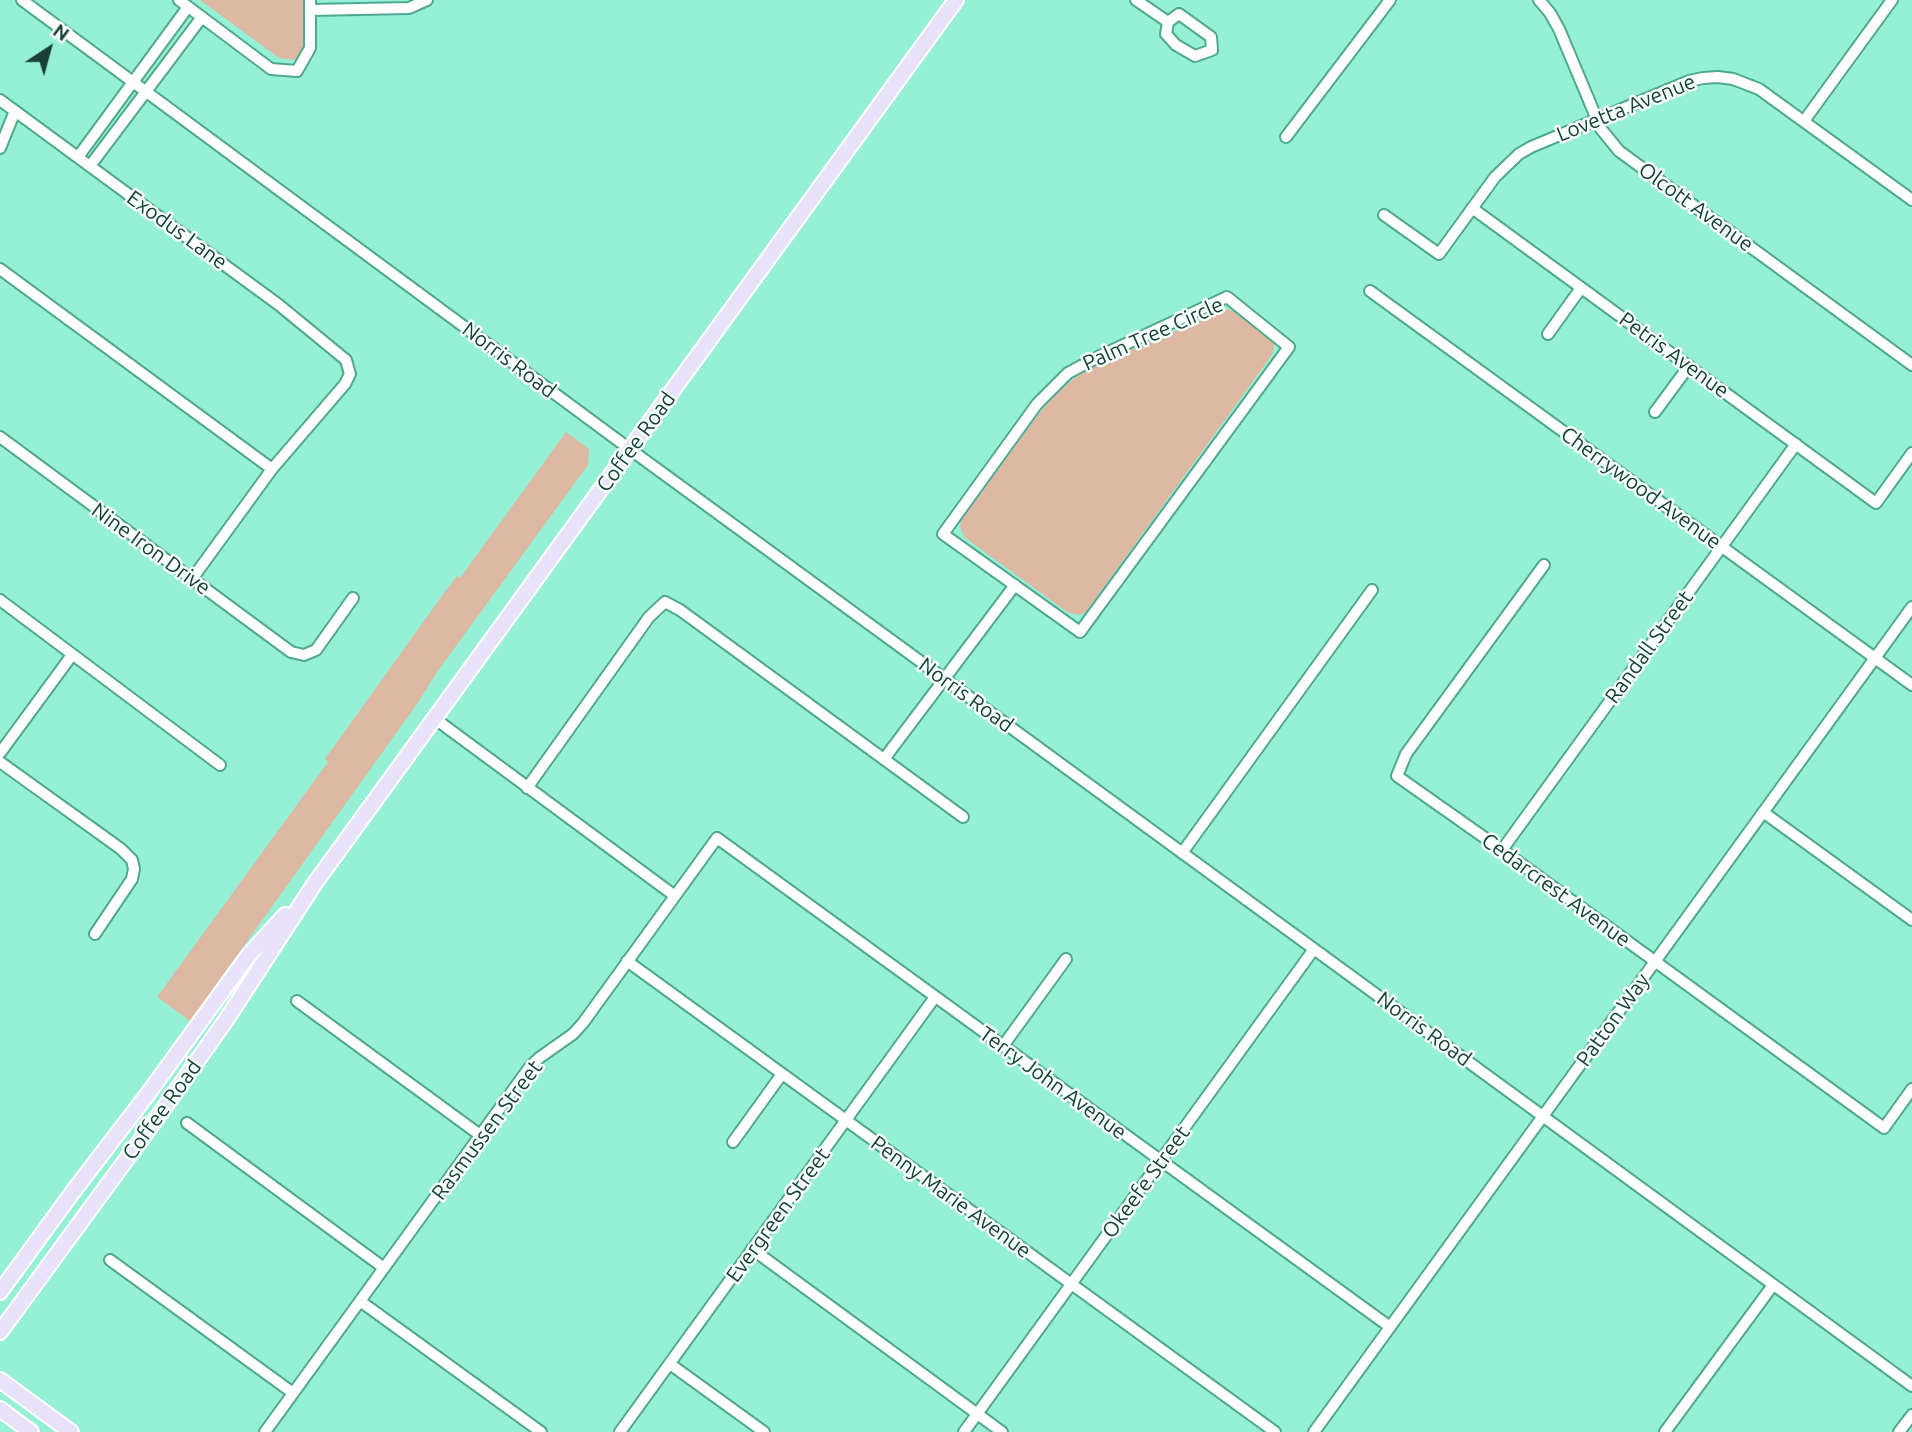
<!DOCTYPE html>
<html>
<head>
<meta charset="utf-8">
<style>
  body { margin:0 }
  #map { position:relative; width:1912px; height:1432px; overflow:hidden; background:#96f0d5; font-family:Ubuntu,sans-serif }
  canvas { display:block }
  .north { position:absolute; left:14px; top:14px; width:70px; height:70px; -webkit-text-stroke:5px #f6fffc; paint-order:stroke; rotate:36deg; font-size:19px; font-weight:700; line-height:28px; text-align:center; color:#1a4035 }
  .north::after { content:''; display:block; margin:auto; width:24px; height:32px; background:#1a4035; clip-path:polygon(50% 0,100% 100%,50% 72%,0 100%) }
</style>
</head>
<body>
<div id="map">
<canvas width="1912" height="1432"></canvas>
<div class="north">N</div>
</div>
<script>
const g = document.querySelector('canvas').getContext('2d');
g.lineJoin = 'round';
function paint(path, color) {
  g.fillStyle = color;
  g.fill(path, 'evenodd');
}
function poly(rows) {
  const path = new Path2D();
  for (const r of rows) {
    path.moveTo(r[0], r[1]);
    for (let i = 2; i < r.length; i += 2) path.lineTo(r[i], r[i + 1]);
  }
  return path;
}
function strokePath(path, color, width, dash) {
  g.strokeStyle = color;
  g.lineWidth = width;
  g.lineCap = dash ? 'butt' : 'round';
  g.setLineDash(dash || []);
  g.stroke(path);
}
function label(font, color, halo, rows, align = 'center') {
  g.font = font + ' Ubuntu,sans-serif';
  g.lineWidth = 5;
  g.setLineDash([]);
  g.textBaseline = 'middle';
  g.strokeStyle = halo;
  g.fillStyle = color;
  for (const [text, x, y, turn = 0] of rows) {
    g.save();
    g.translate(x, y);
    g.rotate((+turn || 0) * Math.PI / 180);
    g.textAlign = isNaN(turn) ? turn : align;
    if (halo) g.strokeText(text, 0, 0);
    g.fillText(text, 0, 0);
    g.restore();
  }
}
const green = poly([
  [200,0,304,0,306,48,294,60,279,58],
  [1228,309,1233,311,1268,335,1273,340,1274,348,1272,355,1085,613,1078,615,1067,612,964,537,960,527,961,520,1037,416,1054,396,1073,379,1099,363],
  [566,432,589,449,588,465,437,672,417,704,190,1021,157,997,328,762,325,759,444,593,457,576,460,578]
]);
const minor = poly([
  [22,0,631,450,1912,1386],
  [179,0,271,69,297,71,310,48,310,0],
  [1136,0,1168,22],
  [1539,0,1550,13,1559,29,1601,129,1619,151,1912,365],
  [310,10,409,8,427,0],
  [1179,14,1211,37,1212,50,1195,56,1176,45,1166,34,1168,22,1179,14],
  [0,100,279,305,346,360,350,374,345,384,272,469,192,579],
  [1804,121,1892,0],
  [1286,137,1390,0],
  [0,148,15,111],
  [78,157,188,7],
  [90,166,202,17],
  [1472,208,1876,503,1912,453],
  [1384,215,1439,254,1495,177,1519,154,1531,147,1689,81,1703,78,1718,77,1733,79,1759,89,1912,200],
  [0,269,272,469],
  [1370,291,1912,685],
  [1227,297,1289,347,1080,632,943,534,1037,404,1068,373,1102,355,1227,297],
  [1548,334,1581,288],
  [1655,412,1689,366],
  [0,437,291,652,304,655,316,650,353,598],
  [1544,565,1406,754,1397,776,1502,850,1884,1128,1912,1089],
  [0,600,220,765],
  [434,718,675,896],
  [0,753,72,655],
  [884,759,1015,585],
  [0,762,121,849,132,860,134,869,132,879,95,934],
  [527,788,649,617,665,602,680,610,963,817],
  [1763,812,1912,920],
  [1502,850,1796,444],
  [1182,853,1372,590],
  [627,961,1275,1432],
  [297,1001,480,1135],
  [1003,1046,1066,959],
  [187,1123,384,1268],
  [733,1142,782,1074],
  [752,1249,1002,1432],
  [110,1260,293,1393],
  [360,1301,541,1432],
  [670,1364,764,1432],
  [265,1432,529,1068,539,1058,573,1034,583,1023,717,838,1390,1327],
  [620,1432,935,997],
  [964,1432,1314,949],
  [1314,1432,1912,607],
  [1665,1432,1773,1285],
  [1899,1432,1912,1415]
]);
const major = poly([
  [0,1292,72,1193,147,1095,248,956,285,915],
  [0,1332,164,1108,228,1017,315,883,956,0],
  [0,1380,71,1432],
  [0,1409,31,1432]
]);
const streetNames = [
  ["Lovetta Avenue",1626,108,-22],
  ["Olcott Avenue",1696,207,36],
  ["Exodus Lane",177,230,36],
  ["Palm Tree Circle",1153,334,-24],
  ["Petris Avenue",1674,355,36],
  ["Norris Road",509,360,37],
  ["Coffee Road",636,442,-54],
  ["Cherrywood Avenue",1641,488,36],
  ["Nine Iron Drive",151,549,36],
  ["Randall Street",1649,647,-54],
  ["Norris Road",966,695,36],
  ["Cedarcrest Avenue",1556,890,36],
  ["Patton Way",1613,1020,-54],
  ["Norris Road",1424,1029,36],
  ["Terry John Avenue",1053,1083,36],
  ["Coffee Road",162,1110,-54],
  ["Rasmussen Street",487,1130,-53],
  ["Okeefe Street",1146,1182,-54],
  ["Penny Marie Avenue",951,1197,36],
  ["Evergreen Street",778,1215,-54]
];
paint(green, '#ddb9a3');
strokePath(minor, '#4fa991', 14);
strokePath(major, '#fff', 18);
strokePath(minor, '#fff', 10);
strokePath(major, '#e8e3fa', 14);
label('21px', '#1a4035', '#f6fffc', streetNames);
</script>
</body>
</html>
